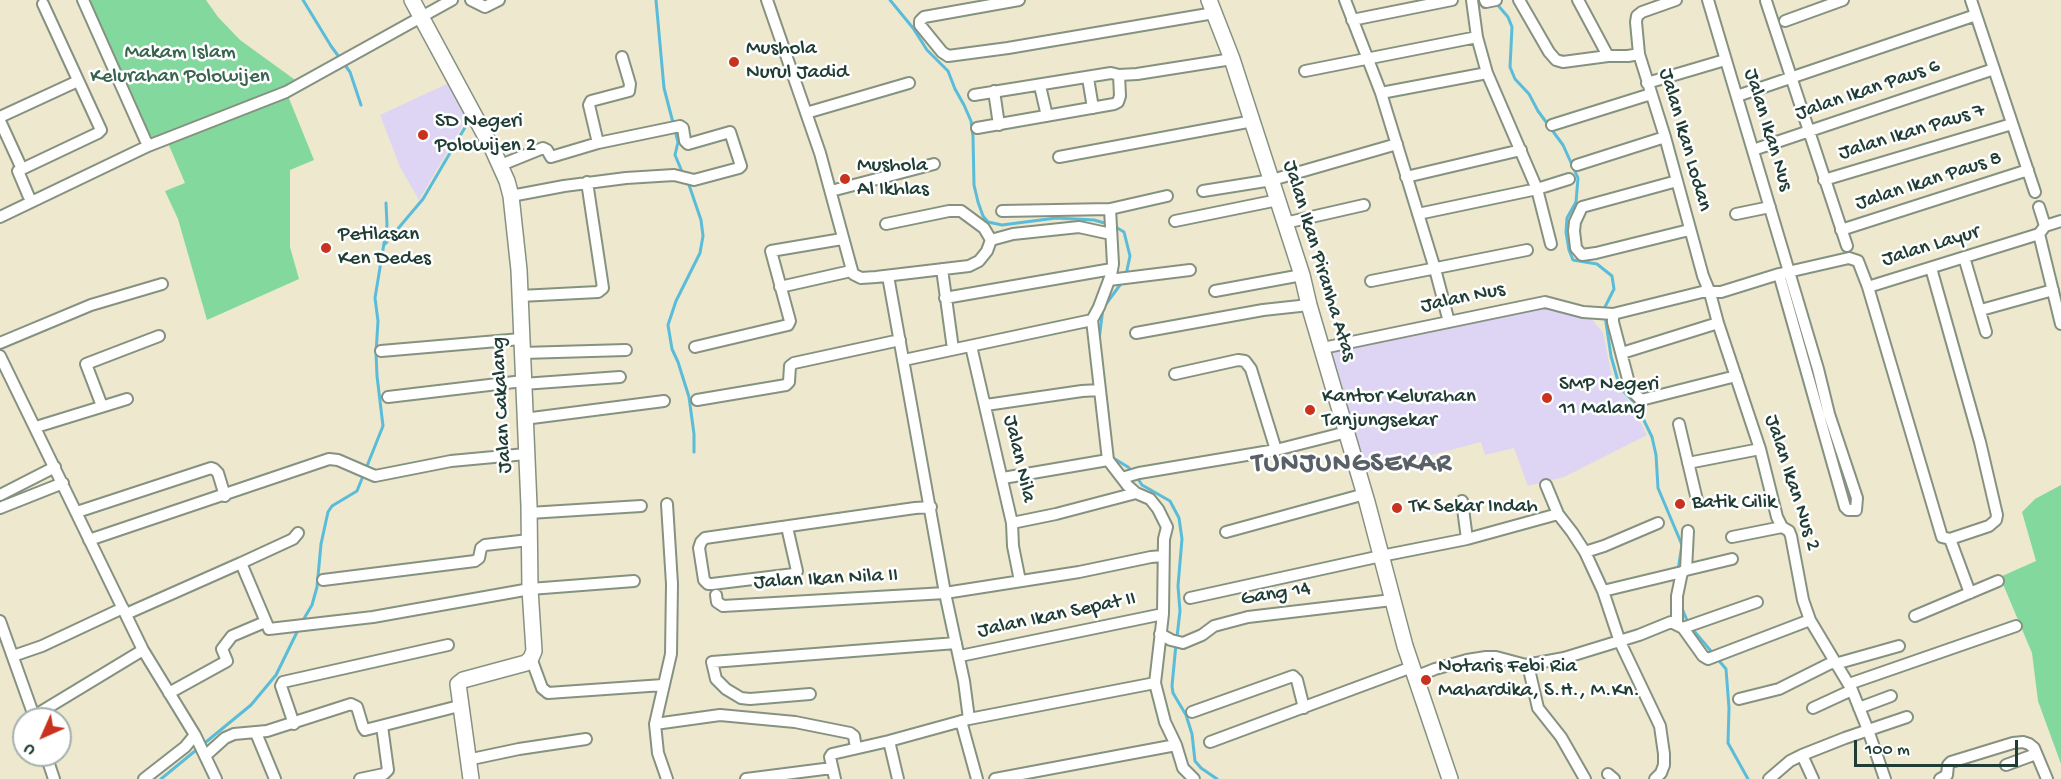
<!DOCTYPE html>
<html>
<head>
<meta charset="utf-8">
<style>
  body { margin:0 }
  #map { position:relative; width:2061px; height:779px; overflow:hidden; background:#ede8ce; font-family:"Gochi Hand",sans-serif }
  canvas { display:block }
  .north { position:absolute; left:12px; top:707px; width:60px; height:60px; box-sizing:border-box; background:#fff; border:2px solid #a5b1ae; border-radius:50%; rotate:225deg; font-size:16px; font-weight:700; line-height:24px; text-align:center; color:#1f3d34 }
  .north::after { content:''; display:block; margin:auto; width:21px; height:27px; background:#c8321e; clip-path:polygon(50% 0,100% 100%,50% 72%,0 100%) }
  .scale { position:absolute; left:1854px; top:740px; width:164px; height:27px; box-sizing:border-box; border:3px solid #1f3d34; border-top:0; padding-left:8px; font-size:18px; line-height:21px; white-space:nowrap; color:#1f3d34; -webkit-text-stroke:4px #fff; paint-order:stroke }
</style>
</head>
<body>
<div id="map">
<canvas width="2061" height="779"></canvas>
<div class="north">U</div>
<div class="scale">100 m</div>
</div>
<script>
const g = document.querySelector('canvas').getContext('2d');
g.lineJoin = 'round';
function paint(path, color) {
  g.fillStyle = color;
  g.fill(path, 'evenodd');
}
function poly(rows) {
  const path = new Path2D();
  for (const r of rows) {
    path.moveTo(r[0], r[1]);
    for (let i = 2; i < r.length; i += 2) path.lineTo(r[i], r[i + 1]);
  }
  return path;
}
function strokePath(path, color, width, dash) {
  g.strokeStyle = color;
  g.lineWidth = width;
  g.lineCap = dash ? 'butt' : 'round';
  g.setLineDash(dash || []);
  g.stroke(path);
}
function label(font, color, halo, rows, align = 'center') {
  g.font = font + ' "Gochi Hand",sans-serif';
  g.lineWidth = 5;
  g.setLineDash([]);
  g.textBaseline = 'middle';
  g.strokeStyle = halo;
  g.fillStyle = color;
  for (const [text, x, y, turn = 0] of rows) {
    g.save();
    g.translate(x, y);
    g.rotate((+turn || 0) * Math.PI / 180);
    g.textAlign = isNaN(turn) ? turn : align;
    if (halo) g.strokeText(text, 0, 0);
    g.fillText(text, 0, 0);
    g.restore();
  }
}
const built = poly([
  [449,83,467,118,419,200,400,167,380,115],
  [1548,308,1592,319,1603,333,1612,377,1634,409,1647,435,1564,477,1528,486,1514,448,1485,455,1481,442,1368,472,1331,353,1333,350]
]);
const green = poly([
  [86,0,206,0,218,17,240,40,298,82,148,141],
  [288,96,314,160,290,170,290,247,299,279,207,320,178,219,165,191,185,183,168,143],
  [2061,485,2061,764,2038,701,2032,653,2000,577,2036,561,2022,512,2035,499]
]);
const stream = poly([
  [303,0,331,46,350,72,361,105],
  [656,0,664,88,678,142,675,155,683,174],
  [890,0,913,28,927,50,948,71,955,89,964,105,971,121,973,136,974,185,978,202,983,216,988,222,1002,225,1056,218,1094,220,1108,224],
  [1496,3,1508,17,1512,27,1510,67,1515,79,1529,94,1538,111,1563,145,1578,178,1576,202,1567,218,1566,232,1569,250,1573,260,1597,264,1612,276,1614,289,1604,309,1611,356,1618,381,1625,393,1636,404,1652,437,1656,455,1658,488,1682,545,1678,570],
  [688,182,701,220,703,236,700,253,676,301,668,325,672,349,678,362,689,397,694,434,694,452],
  [1114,226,1124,232,1130,256,1126,275],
  [385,244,423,199,467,124],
  [1099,340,1103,308,1123,281],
  [1103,373,1108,414],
  [1110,456,1128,467,1132,471],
  [1136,476,1142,485,1170,501,1179,518,1182,539,1178,586,1180,611,1177,637],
  [1681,606,1689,625,1726,669,1729,708,1728,743,1748,779],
  [302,622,312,605,317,587,321,544,328,512,332,506,357,491,383,426,377,376,376,353,378,321,375,298,387,225,386,203],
  [1176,644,1172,686,1173,693,1186,715,1192,734,1195,761,1201,768,1217,779],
  [161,779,251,705,276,675,299,628]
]);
const street = poly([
  [83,0,148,146],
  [471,0,485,7,499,0],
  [767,0,820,153,853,274,861,278,876,277,969,266,979,261,987,251,991,240,984,228,961,211,949,211,886,224],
  [1019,0,924,17,920,21,920,25,942,52,948,56,1008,48,1214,13],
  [1345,0,1381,93,1435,269,1449,322],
  [1472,0,1477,37,1487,73,1537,189,1551,244],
  [1485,0,1486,2,1496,0],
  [1519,0,1549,52,1556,60,1563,62,1608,56],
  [1578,0,1608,56,1628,56,1639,54,1665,137,1703,276,1710,293,1718,323,1760,449,1777,517,1782,527,1789,531,1791,536,1803,600,1810,620,1852,690,1868,730,1885,779],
  [1708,0,1818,369,1829,414,1857,498,1856,510,1848,510,1845,507,1779,274],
  [1971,0,2035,192],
  [1766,1,1847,246],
  [1352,20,1452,0],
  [1785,21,1843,0],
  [1639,54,1636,22,1637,16,1642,12,1676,0],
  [1305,71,1477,37],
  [1088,78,1093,108],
  [1647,83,1725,60],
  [1040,86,1047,116],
  [994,91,999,125],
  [1381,93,1487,73],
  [974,95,1111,73,1119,75,1137,74,1232,59],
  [1737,96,1976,15],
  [806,113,909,83],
  [0,117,78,81],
  [0,121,22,169,18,171,29,197],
  [1552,125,1651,94],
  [977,128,1114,104,1118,102,1120,96,1119,75],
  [598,143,589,105,591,101,629,91,630,84,622,57],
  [1753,150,1994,69],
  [1059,157,1253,121],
  [501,165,543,148,547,150,551,157,598,143,680,126,683,128,685,141,688,144,730,132,741,166,739,168,694,180,674,175,626,178,564,186,511,196],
  [1577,165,1665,137],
  [22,169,98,133,101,130,43,4],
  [1406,177,1521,150],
  [1824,180,2012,124],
  [1677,181,1582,207,1575,222,1574,231,1576,248,1582,255,1596,253,1689,230],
  [831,191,934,164],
  [1203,191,1272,180,1397,144],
  [2039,207,2045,226],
  [1110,209,1113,264,1111,275,1099,307,1092,320,1108,460,1128,486,1136,493,1150,499,1158,509,1167,527,1164,539,1163,614,1155,683,1165,722,1176,745,1183,768,1194,779],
  [1002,211,1110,209,1167,196],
  [1418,214,1537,189,1569,179],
  [1736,214,1770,207],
  [0,217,148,146,286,92,452,0],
  [1175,221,1278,200],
  [1285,223,1364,205],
  [1841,230,2028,170],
  [2039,234,2061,324],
  [991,240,1013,234,1079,227,1111,234],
  [1964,257,1986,332],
  [942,269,953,349],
  [888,276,945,593,964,681,969,719],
  [1109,280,1190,270],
  [1371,281,1527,250],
  [780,287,851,271],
  [1868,287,1942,537,1950,539,1989,526,1996,520,1997,515,1980,442,1931,268],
  [1215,291,1302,275],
  [520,296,598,292,603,288,587,182],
  [945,298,1112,269],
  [1981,310,2053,290],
  [1613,314,1613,322,1629,383,1632,391,1641,400,1736,376],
  [1136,333,1263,310,1309,305],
  [0,343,91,305,162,284],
  [971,346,1012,523,1013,546,1020,581],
  [695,347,788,325,790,321,771,251,842,239],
  [1323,348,1545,302,1583,312,1613,314,1702,292,1721,292,1779,274,1849,258,1858,261,1868,287,2039,234,2045,226,2061,221],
  [381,351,521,339],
  [522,353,626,350],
  [1622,353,1718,323],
  [0,356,143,650,195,735,185,747,144,779],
  [904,360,1092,320],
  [1175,374,1238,360,1245,361,1251,369,1276,450],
  [523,384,620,377],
  [388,397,523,381],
  [697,400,786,385,789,382,790,366,794,363,900,340],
  [986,405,1082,391,1100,390],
  [102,406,86,364,159,336],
  [524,419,664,401],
  [1679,424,1697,500],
  [36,427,127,399],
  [1688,463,1760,449],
  [1003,478,1108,460],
  [1122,478,1139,473,1276,450,1347,432],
  [0,495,55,467],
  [1462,501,1467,539],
  [667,504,672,584,671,654,655,724,658,753,667,779],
  [0,508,63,483],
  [77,512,211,468,214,469,218,473,225,496],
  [529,513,641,506],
  [1558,514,1572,532,1585,552],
  [1012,523,1056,514,1136,493],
  [787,527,797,571,794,574,712,584,708,584,704,580,699,548,701,542,705,538,915,508,931,507],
  [1226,532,1365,494],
  [1732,537,1782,527],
  [1950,539,1970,593],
  [89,540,329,459,338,460,375,476,451,461,526,454],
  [241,563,293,539,298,533],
  [1686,570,1732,559],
  [323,580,475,561,479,558,481,548,485,545,529,540],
  [1603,591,1682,572],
  [716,595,717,602,723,606,945,593,1079,572,1151,557,1163,556],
  [1190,598,1381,556,1467,539,1558,514,1546,485],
  [126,614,241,563,269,629,373,617,530,589,634,581],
  [1915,616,1998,581],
  [0,621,35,719],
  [1677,623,1677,596,1682,572,1686,570,1688,531],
  [1683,628,1757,602],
  [1160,634,1171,640,1183,643,1202,635,1214,626,1248,617,1392,600],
  [13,656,42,646,123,608],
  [960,656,1163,614],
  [531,658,542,688,548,693,663,685],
  [1835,664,1899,646],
  [1528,665,1538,708,1561,737,1585,779],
  [1415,677,1435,669,1467,660,1486,657,1496,657,1526,665,1564,658,1639,635,1671,622,1683,628,1703,656,1708,659,1810,620],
  [1849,684,2016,626],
  [169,693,227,661,222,649,232,636,265,622],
  [810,694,750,699,741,698,726,689,716,679,712,662,956,643],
  [1739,699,1779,689,1833,662],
  [1813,708,1852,690],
  [1859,708,1891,696],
  [1192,712,1293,676,1297,680,1304,708],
  [34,716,143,650],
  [961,721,977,779],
  [294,724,281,686,283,682,448,645],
  [655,724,720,715,795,722,850,733,854,736,856,748],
  [256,733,275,779],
  [195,735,216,779],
  [889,741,898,779],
  [1210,742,1412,667],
  [46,755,54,779],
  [1802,755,1813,779],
  [205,756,225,738,234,734,267,731,351,704,357,707,363,727,365,730,459,706],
  [467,760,519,749,586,739],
  [2006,765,2036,754],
  [1608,774,1614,779],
  [360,779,384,774,388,770,382,726],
  [746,779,832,768],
  [835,779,830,757,832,754,889,741,969,719,1155,683],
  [995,779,1176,745],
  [1655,779,1661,773,1664,765,1664,754,1660,726,1620,642,1603,591,1585,552,1604,546,1658,523],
  [1769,779,1790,761,1802,755,1845,738,1907,717],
  [1940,779,1947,775,1948,765,1951,762,2013,743,2023,742,2029,744,2034,748,2047,779]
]);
const secondary = poly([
  [412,0,493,150,507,181,511,196,519,270,529,506,530,589,534,651,531,658,526,663,463,680,458,684,471,779],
  [1209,0,1232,59,1302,275,1309,305,1367,502,1405,646,1450,779]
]);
const markers = [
  [734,62,6,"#c8321e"],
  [423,135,6,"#c8321e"],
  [845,179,6,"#c8321e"],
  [326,248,6,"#c8321e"],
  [1547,398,6,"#c8321e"],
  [1310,410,6,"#c8321e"],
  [1680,504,6,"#c8321e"],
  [1397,508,6,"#c8321e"],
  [1426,680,6,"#c8321e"]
];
const poiNames = [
  ["Mushola",746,50],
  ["Nurul Jadid",746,74],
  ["SD Negeri",435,123],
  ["Polowijen 2",435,147],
  ["Mushola",857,167],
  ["Al Ikhlas",857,191],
  ["Petilasan",338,236],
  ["Ken Dedes",338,260],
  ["SMP Negeri",1559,386],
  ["11 Malang",1559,410],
  ["Kantor Kelurahan",1322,398],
  ["Tanjungsekar",1322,422],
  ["Batik Cilik",1692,504],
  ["TK Sekar Indah",1409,508],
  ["Notaris Febi Ria",1438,668],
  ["Mahardika, S.H., M.Kn.",1438,692]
];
const parkNames = [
  ["Makam Islam",180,54],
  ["Kelurahan Polowijen",180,78]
];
const streetNames = [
  ["Jalan Ikan Paus 6",1868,91,-19],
  ["Jalan Ikan Nus",1767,130,73],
  ["Jalan Ikan Paus 7",1912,133,-17],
  ["Jalan Ikan Lodan",1684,140,74],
  ["Jalan Ikan Paus 8",1929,182,-18],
  ["Jalan Layur",1931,247,-17],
  ["Jalan Ikan Piranha Atas",1318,261,73],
  ["Jalan Nus",1463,299,-12],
  ["Jalan Cakalang",503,405,-93],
  ["Jalan Nila",1018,459,77],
  ["Jalan Ikan Nus 2",1791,483,72],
  ["Jalan Ikan Nila II",826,580,-3],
  ["Gang 14",1276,595,-9],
  ["Jalan Ikan Sepat II",1057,616,-12]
];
const districtNames = [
  ["TUNJUNGSEKAR",1352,466]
];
paint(built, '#ded5f5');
paint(green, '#83d99d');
strokePath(stream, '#5abcd9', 3);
strokePath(street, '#869281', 14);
strokePath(secondary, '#869281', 18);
strokePath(street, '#fff', 10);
strokePath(secondary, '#fff', 15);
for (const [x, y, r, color] of markers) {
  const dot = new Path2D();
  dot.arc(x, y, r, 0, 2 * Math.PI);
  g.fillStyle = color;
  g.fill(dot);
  strokePath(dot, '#fff', 2);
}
label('21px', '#1f3d34', '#fff', poiNames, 'left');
label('21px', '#38644e', '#fff', parkNames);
label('21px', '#1f3d34', '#fff', streetNames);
g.letterSpacing = '1.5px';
label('bold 27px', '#596166', '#fff', districtNames);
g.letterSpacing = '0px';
</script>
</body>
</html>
